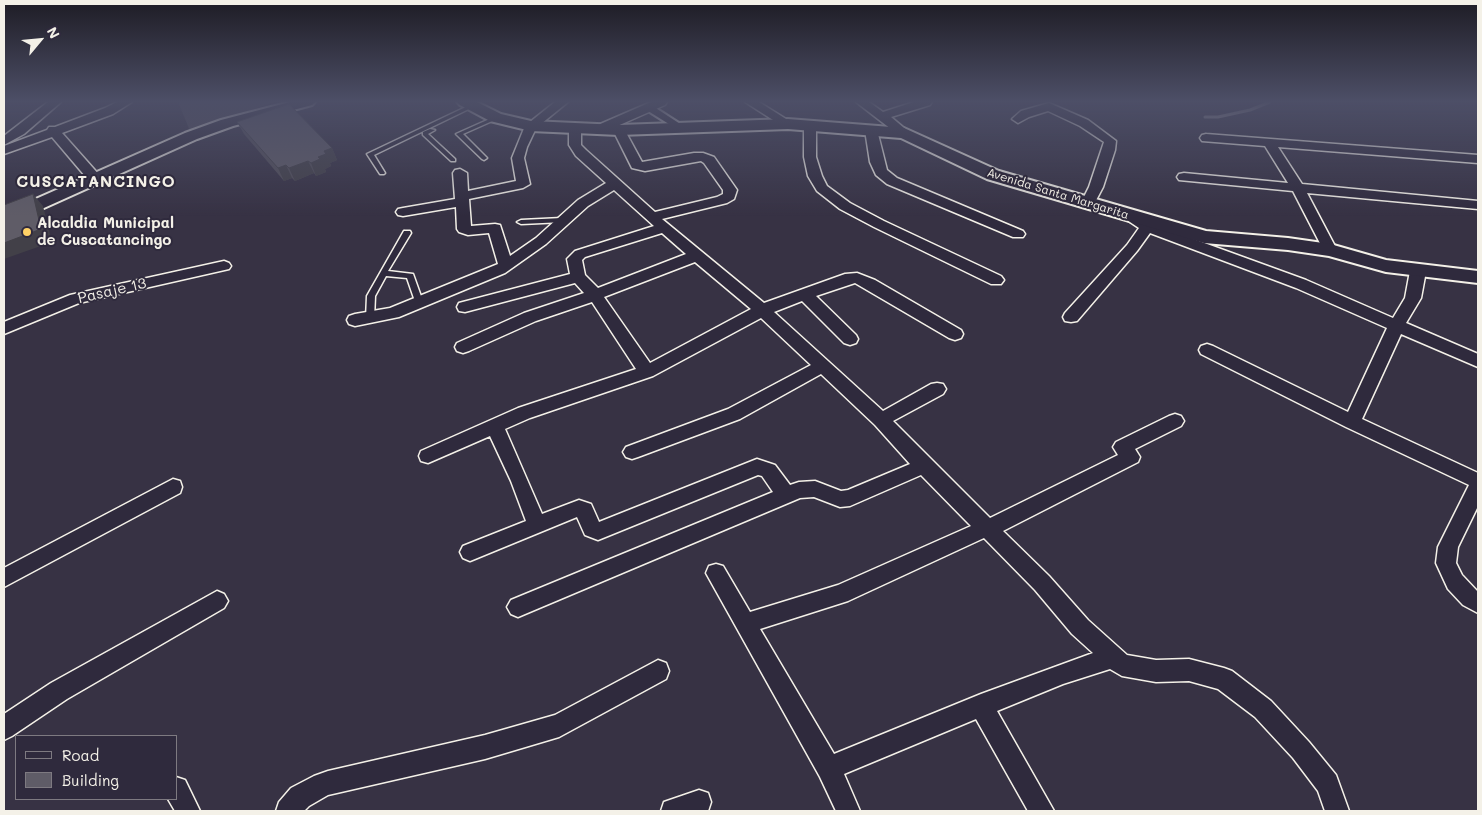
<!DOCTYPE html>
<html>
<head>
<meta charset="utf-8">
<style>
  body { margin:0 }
  #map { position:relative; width:1482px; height:815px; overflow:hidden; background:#373244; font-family:Mali,sans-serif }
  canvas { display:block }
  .frame { position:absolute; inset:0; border:5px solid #f4f1e8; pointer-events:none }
  .legend { position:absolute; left:15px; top:735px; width:162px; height:65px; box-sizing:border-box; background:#2f2a3d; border:1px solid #7e7a81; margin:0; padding:6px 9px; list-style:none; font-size:15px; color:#f4f1e8 }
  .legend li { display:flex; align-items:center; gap:10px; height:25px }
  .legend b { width:25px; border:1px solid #7e7a81 }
  .north { position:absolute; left:15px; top:15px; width:50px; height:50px; -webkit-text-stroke:4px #2f2a3d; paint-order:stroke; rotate:62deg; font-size:14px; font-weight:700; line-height:20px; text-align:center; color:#f4f1e8 }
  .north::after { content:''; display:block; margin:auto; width:18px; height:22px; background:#f4f1e8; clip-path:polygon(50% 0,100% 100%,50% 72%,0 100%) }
</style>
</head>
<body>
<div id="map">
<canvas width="1482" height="815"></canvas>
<div class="frame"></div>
<ul class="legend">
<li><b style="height:6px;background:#2f2a3d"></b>Road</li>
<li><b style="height:14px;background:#5f5c67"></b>Building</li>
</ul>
<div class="north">N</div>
</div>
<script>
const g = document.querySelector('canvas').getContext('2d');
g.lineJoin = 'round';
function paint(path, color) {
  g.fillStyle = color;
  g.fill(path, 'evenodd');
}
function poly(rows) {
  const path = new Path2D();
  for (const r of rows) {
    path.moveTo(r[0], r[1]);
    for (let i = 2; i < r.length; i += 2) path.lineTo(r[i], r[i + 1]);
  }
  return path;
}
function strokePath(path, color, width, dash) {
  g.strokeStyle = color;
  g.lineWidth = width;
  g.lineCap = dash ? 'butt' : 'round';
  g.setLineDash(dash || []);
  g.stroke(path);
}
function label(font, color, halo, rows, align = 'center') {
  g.font = font + ' Mali,sans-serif';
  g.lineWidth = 4;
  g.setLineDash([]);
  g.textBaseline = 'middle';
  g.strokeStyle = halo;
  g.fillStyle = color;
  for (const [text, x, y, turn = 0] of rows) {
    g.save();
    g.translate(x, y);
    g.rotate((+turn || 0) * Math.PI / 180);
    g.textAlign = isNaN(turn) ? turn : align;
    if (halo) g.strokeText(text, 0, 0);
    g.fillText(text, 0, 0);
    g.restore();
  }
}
const green = poly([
  [178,102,275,102,190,131]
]);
const stream = poly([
  [1205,117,1218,117,1250,110,1270,102]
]);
const service = poly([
  [470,105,475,106,374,155,385,173,384,174,380,174,367,154,470,105],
  [494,117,499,118,463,134,487,158,484,160,482,159,456,134,494,117],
  [430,129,435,130,428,134,455,159,455,161,451,161,423,135,423,132,430,129],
  [562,218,566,220,564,222,521,224,517,222,521,220,562,218],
  [404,231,410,231,411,233,388,271,413,274,423,302,422,304,416,304,407,278,386,276,375,296,374,319,370,322,367,321,366,319,367,296,404,231]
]);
const pedestrian = poly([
  [648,104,651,105,688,129,683,132,680,131,645,109,643,107,648,104]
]);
const minor = poly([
  [48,102,61,102,24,134,4,145,4,136,48,102],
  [117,102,132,102,113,114,62,133,101,177,103,180,101,183,91,183,52,137,4,154,4,146,47,130,49,127,55,127,105,108,117,102],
  [555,102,568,102,536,128,527,147,524,158,530,184,523,188,469,199,471,226,495,224,500,225,510,256,536,238,578,200,606,183,576,156,569,145,569,128,571,125,579,125,581,128,581,145,586,150,655,212,717,197,723,194,723,190,704,163,701,161,645,171,632,168,613,130,615,127,623,127,642,162,694,153,703,153,714,157,737,190,734,199,727,203,662,219,764,303,845,274,857,273,875,280,961,330,963,334,961,338,955,340,949,338,855,283,816,296,856,335,858,339,856,343,850,345,844,343,802,301,774,312,883,411,931,384,937,383,943,384,946,389,943,394,893,421,990,518,1118,455,1113,447,1116,442,1169,416,1175,414,1181,416,1184,421,1181,426,1135,449,1140,457,1138,462,1003,531,1049,576,1088,620,1127,655,1156,660,1189,659,1224,668,1232,671,1271,701,1309,742,1336,775,1349,811,1325,811,1318,791,1293,758,1255,717,1218,689,1189,681,1156,682,1122,676,1110,669,1063,684,997,711,1054,811,1028,811,976,719,844,774,860,811,836,811,820,777,706,573,709,566,716,564,723,566,750,612,838,585,971,526,921,475,850,506,840,507,814,497,800,498,525,614,518,617,511,614,507,607,511,600,773,492,762,476,758,475,598,540,585,535,577,517,470,561,463,558,460,552,463,546,526,521,511,481,490,436,428,463,421,461,419,456,421,451,518,408,636,369,592,302,536,321,469,351,463,353,457,351,455,347,457,343,524,313,584,293,575,283,465,312,459,311,457,307,459,303,570,274,567,259,575,251,654,226,614,190,588,206,546,244,505,273,399,317,355,326,349,324,347,320,349,316,355,314,390,308,498,264,489,233,468,235,459,232,457,229,456,207,403,216,398,215,396,212,398,209,403,208,455,199,453,173,455,170,460,169,467,173,468,191,516,181,512,158,525,126,555,102],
  [662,233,686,254,598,288,585,275,582,260,585,257,662,233],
  [695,262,751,309,650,363,604,297,695,262],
  [761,318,811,365,728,409,626,447,623,452,626,457,632,459,638,457,740,419,821,374,875,425,910,464,848,490,841,491,815,481,799,482,790,485,775,465,757,459,599,522,591,504,579,500,542,514,505,429,530,418,653,376,761,318],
  [984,538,1035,590,1072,634,1093,653,981,694,834,754,760,629,848,601,984,538],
  [651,102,667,102,665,105,606,131,598,131,596,128,598,125,651,102],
  [745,102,759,102,794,124,792,127,784,127,745,102],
  [856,102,869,102,883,112,914,102,932,102,930,105,891,117,910,133,904,137,900,136,856,102],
  [1049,103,1088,120,1116,141,1115,150,1103,187,1093,206,1083,206,1081,203,1089,187,1104,142,1080,126,1048,111,1029,117,1018,123,1012,119,1021,111,1049,103],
  [810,121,816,125,816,157,822,176,827,186,850,203,884,221,1001,276,1004,280,1001,284,991,284,874,227,840,209,817,191,808,176,804,157,804,125,810,121],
  [871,126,877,130,887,170,897,178,1023,231,1025,234,1023,237,1013,237,887,184,876,175,870,162,865,130,871,126],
  [1206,134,1478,155,1478,163,1278,147,1302,184,1478,201,1478,209,1307,193,1337,250,1335,253,1325,253,1293,191,1179,180,1177,177,1179,174,1184,173,1288,183,1265,146,1202,141,1200,138,1202,135,1206,134],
  [1128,212,1152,224,1306,280,1393,318,1405,298,1410,271,1413,268,1423,268,1426,271,1421,298,1406,323,1478,354,1478,367,1401,334,1362,419,1478,473,1478,506,1458,547,1456,563,1462,575,1478,592,1478,613,1463,605,1448,589,1436,563,1438,547,1469,485,1346,427,1201,354,1199,350,1201,346,1207,344,1213,346,1348,412,1387,328,1296,288,1150,233,1137,251,1077,321,1071,322,1065,321,1063,317,1065,313,1127,245,1139,228,1121,216,1123,213,1128,212],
  [224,261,229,263,231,266,229,269,79,303,4,334,4,322,70,295,224,261],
  [173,479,180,481,182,487,180,493,4,587,4,568,173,479],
  [217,591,224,594,228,601,224,608,67,699,12,736,4,740,4,714,51,683,217,591],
  [658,660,666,663,669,671,666,679,559,737,485,759,328,795,309,806,304,811,276,811,279,802,291,788,314,776,328,771,485,735,555,715,658,660],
  [176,777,185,780,200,811,175,811,168,799,176,799,176,777],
  [699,790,708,793,711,802,708,811,661,811,664,802,699,790]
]);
const tertiary = poly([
  [290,102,315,102,312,105,233,126,197,139,4,226,4,213,185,133,221,120,290,102],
  [457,102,477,102,501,114,531,121,619,125,788,119,904,128,999,171,1206,231,1288,238,1330,244,1386,260,1478,271,1478,283,1386,272,1329,256,1288,250,1204,243,987,179,901,138,788,129,619,135,531,131,490,121,460,105,457,102]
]);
const wall = poly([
  [237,122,332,148,337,160,330,163,331,166,325,169,326,172,316,176,314,173,295,181,292,178,284,181,244,134]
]);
const shadedWall = poly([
  [332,148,337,160,330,163,331,166,325,169,326,172,316,176,311,163,324,151],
  [308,161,314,173,295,181,289,168],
  [286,165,292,178,284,181,278,168],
  [33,194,43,206,52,242,4,259,4,243]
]);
const building = poly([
  [289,104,332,148,324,151,326,154,318,157,320,159,311,163,308,161,289,168,286,165,278,168,237,122,289,104],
  [33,194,41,229,4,243,4,205,33,194]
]);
const markers = [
  [27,232,5,"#ffd166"]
];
const farStreetnames = [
  ["Avenida Santa Margarita",1058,194,17]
];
const poiNames = [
  ["Alcaldia Municipal",37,223],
  ["de Cuscatancingo",37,240]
];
const streetNames = [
  ["Pasaje 13",112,291,-13]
];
const farDistrictnames = [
  ["CUSCATANCINGO",96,182]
];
paint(green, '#504b59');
strokePath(stream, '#a6a2a4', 3);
strokePath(service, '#f4f1e8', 3);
strokePath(pedestrian, '#f4f1e8', 4);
strokePath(minor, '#f4f1e8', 3);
strokePath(tertiary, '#f4f1e8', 4);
paint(service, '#2f2a3d');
paint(pedestrian, '#2f2a3d');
paint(minor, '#2f2a3d');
paint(tertiary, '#2f2a3d');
paint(wall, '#524f59');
paint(shadedWall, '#424048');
paint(building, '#5f5c67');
strokePath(building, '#424048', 1);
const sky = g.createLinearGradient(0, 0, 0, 216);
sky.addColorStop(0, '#1e1c25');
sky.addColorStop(0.47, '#4d4f67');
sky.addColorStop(1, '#4d4f6700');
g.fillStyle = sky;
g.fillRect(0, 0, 1482, 216);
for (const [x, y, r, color] of markers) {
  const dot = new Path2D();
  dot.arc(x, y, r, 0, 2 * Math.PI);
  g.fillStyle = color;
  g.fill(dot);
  strokePath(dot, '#2f2a3d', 2);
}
label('12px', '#f4f1e8', '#2f2a3d', farStreetnames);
label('bold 15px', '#f4f1e8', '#2f2a3d', poiNames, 'left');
label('15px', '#f4f1e8', '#2f2a3d', streetNames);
g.letterSpacing = '1px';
label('bold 16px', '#f4f1e8', '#2f2a3d', farDistrictnames);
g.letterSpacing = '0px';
</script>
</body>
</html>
